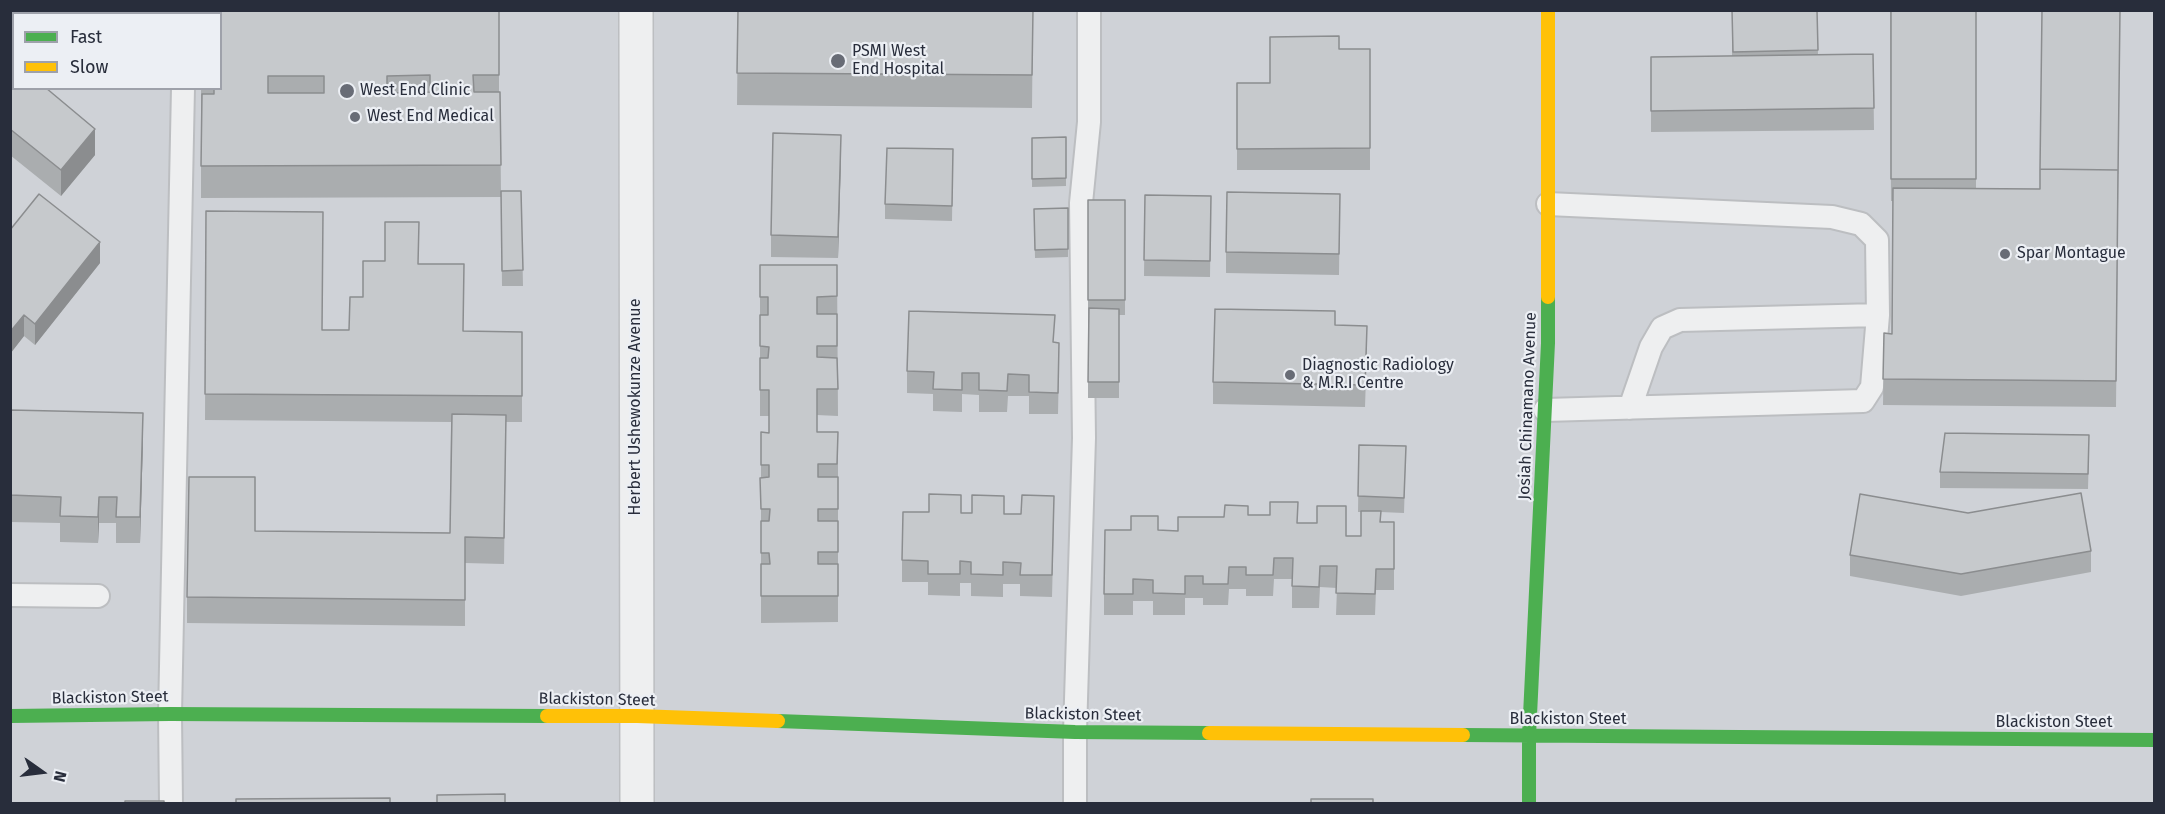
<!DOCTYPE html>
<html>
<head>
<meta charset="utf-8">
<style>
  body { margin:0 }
  #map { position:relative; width:2165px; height:814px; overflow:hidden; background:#dfe1e4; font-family:"Fira Sans",sans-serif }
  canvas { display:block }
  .frame { position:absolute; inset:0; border:12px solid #282d3b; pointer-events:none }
  .legend { position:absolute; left:12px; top:12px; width:210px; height:78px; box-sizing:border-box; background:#eceff4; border:2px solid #9ea1aa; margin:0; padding:8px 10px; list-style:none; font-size:18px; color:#282d3b }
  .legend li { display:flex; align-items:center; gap:12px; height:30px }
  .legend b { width:30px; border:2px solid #9ea1aa }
  .north { position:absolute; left:12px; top:742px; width:60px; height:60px; -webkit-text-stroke:4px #eceff4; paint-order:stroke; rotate:104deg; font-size:16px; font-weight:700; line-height:24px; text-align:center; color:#282d3b }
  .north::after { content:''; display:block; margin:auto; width:21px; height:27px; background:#282d3b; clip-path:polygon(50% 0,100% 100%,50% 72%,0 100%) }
</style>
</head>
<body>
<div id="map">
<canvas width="2165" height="814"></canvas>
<div class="frame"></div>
<ul class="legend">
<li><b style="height:8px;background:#4caf50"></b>Fast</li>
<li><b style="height:8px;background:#ffc107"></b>Slow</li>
</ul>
<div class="north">N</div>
</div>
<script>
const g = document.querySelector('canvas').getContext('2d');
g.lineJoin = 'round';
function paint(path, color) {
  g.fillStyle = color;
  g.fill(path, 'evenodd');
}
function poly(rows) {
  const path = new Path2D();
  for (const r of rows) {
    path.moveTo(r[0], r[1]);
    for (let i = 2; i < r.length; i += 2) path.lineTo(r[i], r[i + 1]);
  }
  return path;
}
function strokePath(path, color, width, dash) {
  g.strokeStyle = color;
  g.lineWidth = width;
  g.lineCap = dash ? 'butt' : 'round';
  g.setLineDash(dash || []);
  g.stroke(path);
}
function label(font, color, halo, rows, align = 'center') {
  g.font = font + ' "Fira Sans",sans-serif';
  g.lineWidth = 4.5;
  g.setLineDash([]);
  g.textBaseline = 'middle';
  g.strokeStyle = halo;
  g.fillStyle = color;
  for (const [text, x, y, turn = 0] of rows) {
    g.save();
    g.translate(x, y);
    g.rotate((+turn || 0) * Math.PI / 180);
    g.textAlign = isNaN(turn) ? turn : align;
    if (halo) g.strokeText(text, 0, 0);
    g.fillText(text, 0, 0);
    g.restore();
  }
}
const built = poly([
  [11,11,2154,11,2154,803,11,803],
  [14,14,220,14,220,88,14,88]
]);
const lane = poly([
  [185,14,185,10],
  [1630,408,1651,347,1662,328,1680,320,1878,315],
  [1545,410,1863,401,1872,387,1878,315,1877,240,1861,224,1832,217,1548,204],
  [10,595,98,596],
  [171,804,170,714,183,88],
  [1075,804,1075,732,1084,438,1081,203,1089,122,1089,10]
]);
const street = poly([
  [636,10,637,804]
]);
const fast = poly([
  [10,716,170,714,547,716],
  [778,721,1075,732,1209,733],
  [1463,735,2154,740],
  [1529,804,1529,736,1548,343,1548,297]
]);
const slow = poly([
  [1548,10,1548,297],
  [547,716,637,716,778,721],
  [1209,733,1463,735]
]);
const wall = poly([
  [499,10,499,92,500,92,501,197,201,198,201,88,220,88],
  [738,10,1033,10,1032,108,737,105],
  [1732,10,1817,10,1818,55,1873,54,1874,130,1651,132,1651,57,1732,56],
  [1890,10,1976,10,1976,189,2040,189,2120,10,2116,407,1883,405,1884,333,1892,334,1893,201,1891,201],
  [1339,49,1370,49,1370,170,1237,170,1237,83,1270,83],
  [10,59,95,155,61,196,10,155],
  [1066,137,1066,186,1032,187,1032,138],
  [953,149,952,221,885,219,885,204],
  [841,156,838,258,771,257,771,235],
  [501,191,521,191,523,286,502,286],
  [1340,194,1339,275,1226,273,1226,252],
  [1145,195,1211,196,1210,277,1144,276],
  [1088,200,1125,200,1125,315,1119,315,1119,398,1088,398],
  [1068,208,1068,257,1035,258,1034,209],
  [206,211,323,330,349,330,363,297,419,264,464,331,522,332,522,422,506,422,504,564,465,563,465,626,187,623,187,597,255,531,450,533,451,422,205,420],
  [10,230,100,263,35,345,24,336,10,354],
  [760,265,837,265,838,416,817,415,817,432,838,432,838,622,761,623,761,432,769,433,769,416,760,416],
  [1335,325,1367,347,1365,407,1213,404,1213,382],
  [1054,342,1059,364,1058,414,1029,414,1029,396,1008,396,1007,412,979,412,979,395,962,394,962,412,933,411,933,394,907,393,907,371],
  [10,410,143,439,140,543,116,543,116,523,99,523,98,543,60,542,60,523,10,522],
  [1359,445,1406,446,1404,513,1381,512,1381,522,1394,522,1394,590,1376,590,1375,615,1336,615,1337,588,1320,587,1319,608,1292,608,1292,579,1274,579,1273,596,1246,596,1246,589,1229,589,1228,605,1203,605,1203,598,1185,598,1185,615,1153,615,1153,601,1133,601,1133,615,1104,615,1104,594,1131,530,1178,531,1224,517,1248,515,1298,523,1346,536,1361,536,1361,512,1358,512],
  [2089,450,2088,489,1940,488,1940,472],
  [961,513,1004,514,1054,517,1052,597,1020,596,1020,584,1003,584,1003,597,971,596,971,583,960,583,960,596,928,595,928,582,902,582,902,560],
  [2091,551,2091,572,1961,596,1850,576,1850,555]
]);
const shadedWall = poly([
  [95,129,95,155,61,196,61,170],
  [841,135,841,156,838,258,838,237],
  [100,242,100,263,35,345,35,324],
  [24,315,24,336,10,354,10,332],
  [143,413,143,439,140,543,140,517],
  [99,497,99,523,98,543,98,517]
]);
const building = poly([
  [201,10,499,10,499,75,473,75,474,92,500,92,501,165,201,166,202,94,214,94,214,88,220,88,220,14,201,14,201,10],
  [430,75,430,92,387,93,387,76,430,75],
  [268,76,324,76,324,93,268,93,268,76],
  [738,10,1033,10,1032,75,737,73,738,10],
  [1732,10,1817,10,1818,50,1733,52,1732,10],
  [1891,10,1976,10,1976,179,1891,179,1891,10],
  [2042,10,2120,10,2118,174,2118,170,2040,169,2042,10],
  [1339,36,1339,49,1370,49,1370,148,1237,149,1237,83,1270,83,1270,37,1339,36],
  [1873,54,1874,108,1651,111,1651,57,1873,54],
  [10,59,14,62,14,88,46,88,95,129,61,170,10,129,10,59],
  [773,133,841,135,838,237,771,235,773,133],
  [1066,137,1066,178,1032,179,1032,138,1066,137],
  [887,148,953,149,952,206,885,204,887,148],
  [2040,169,2118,170,2116,381,1883,379,1884,333,1892,334,1893,188,2040,189,2040,169],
  [501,191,521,191,523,270,502,271,501,191],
  [1227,192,1340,194,1339,254,1226,252,1227,192],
  [39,194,100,242,35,324,24,315,10,332,10,230,39,194],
  [1145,195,1211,196,1210,261,1144,260,1145,195],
  [1088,200,1125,200,1125,300,1088,300,1088,200],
  [1068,208,1068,249,1035,250,1034,209,1068,208],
  [206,211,323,212,322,330,349,330,350,297,363,297,363,261,385,261,385,222,419,222,418,264,464,264,463,331,522,332,522,396,205,394,206,211],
  [760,265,837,265,837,296,817,297,817,314,837,314,837,346,817,346,817,357,837,358,838,389,817,389,817,432,838,432,837,464,818,464,818,477,838,477,838,509,818,509,818,521,838,521,838,552,818,552,818,564,838,564,838,596,761,596,761,564,770,564,769,553,761,553,761,521,769,521,770,509,761,509,760,478,769,477,769,465,761,465,761,432,769,433,769,390,760,390,760,358,768,358,769,347,760,346,760,315,768,315,768,297,760,297,760,265],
  [1089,308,1119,309,1119,382,1088,382,1089,308],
  [1215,309,1335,311,1335,325,1367,326,1365,385,1213,382,1215,309],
  [909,311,1055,315,1053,342,1059,343,1058,393,1029,392,1029,375,1008,374,1007,391,979,390,979,373,962,373,962,390,933,389,934,372,907,371,909,311],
  [10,410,143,413,140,517,116,517,117,497,99,497,98,517,60,516,61,497,10,495,10,410],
  [452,414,506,415,504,538,465,537,465,600,187,597,189,477,255,477,255,531,450,533,452,414],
  [1945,433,2089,435,2088,474,1940,472,1945,433],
  [1359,445,1406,446,1404,498,1358,496,1359,445],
  [2081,493,2091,551,1961,574,1850,555,1860,494,1968,513,2081,493],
  [929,494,961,495,961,513,972,513,972,495,1004,496,1004,514,1021,514,1022,495,1054,496,1052,575,1020,575,1021,563,1003,562,1003,575,971,574,971,562,960,561,960,574,928,574,928,561,902,560,903,512,929,512,929,494],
  [1270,502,1298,502,1297,523,1317,523,1317,506,1346,506,1346,536,1361,536,1361,511,1381,511,1380,522,1394,522,1394,569,1376,569,1375,594,1336,593,1337,566,1320,566,1319,587,1292,586,1293,558,1274,558,1273,575,1246,575,1246,567,1229,567,1228,584,1203,584,1203,576,1185,576,1185,594,1153,593,1153,580,1133,579,1133,594,1104,594,1105,530,1131,530,1131,516,1158,516,1158,530,1178,531,1178,517,1224,517,1225,505,1248,506,1248,515,1270,515,1270,502],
  [505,794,505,804,437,804,437,795,505,794],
  [390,798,390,804,236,804,236,799,390,798],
  [1311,799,1373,799,1373,804,1311,804,1311,799],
  [125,801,164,801,164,804,125,804,125,801]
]);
const markers = [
  [838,61,8,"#686c76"],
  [347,91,8,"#686c76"],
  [355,117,6,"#686c76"],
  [2005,254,6,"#686c76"],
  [1290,375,6,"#686c76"]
];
const poiNames = [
  ["PSMI West",852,52],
  ["End Hospital",852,70],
  ["West End Clinic",360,91],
  ["West End Medical",367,117],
  ["Spar Montague",2017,254],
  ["Diagnostic Radiology",1302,366],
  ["& M.R.I Centre",1302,384]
];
const streetNames = [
  ["Josiah Chinamano Avenue",1528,406,-88],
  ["Herbert Ushewokunze Avenue",636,407,-90],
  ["Blackiston Steet",110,698,-1],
  ["Blackiston Steet",597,700,1],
  ["Blackiston Steet",1083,715,1],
  ["Blackiston Steet",1568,720],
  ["Blackiston Steet",2054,723]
];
paint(built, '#cfd2d7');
strokePath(lane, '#bcbec1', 26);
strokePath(street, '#bcbec1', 36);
strokePath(lane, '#eeeff0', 22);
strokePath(street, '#eeeff0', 33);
strokePath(fast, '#4caf50', 14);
strokePath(slow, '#ffc107', 14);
paint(wall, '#aaadaf');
paint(shadedWall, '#8b8d8f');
paint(building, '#c6c9cc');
strokePath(building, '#8b8d8f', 1.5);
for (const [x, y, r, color] of markers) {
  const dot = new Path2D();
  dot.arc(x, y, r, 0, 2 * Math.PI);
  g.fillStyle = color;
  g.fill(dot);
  strokePath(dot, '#eceff4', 2);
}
label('16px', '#282d3b', '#eceff4', poiNames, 'left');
label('16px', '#282d3b', '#eceff4', streetNames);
</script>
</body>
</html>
